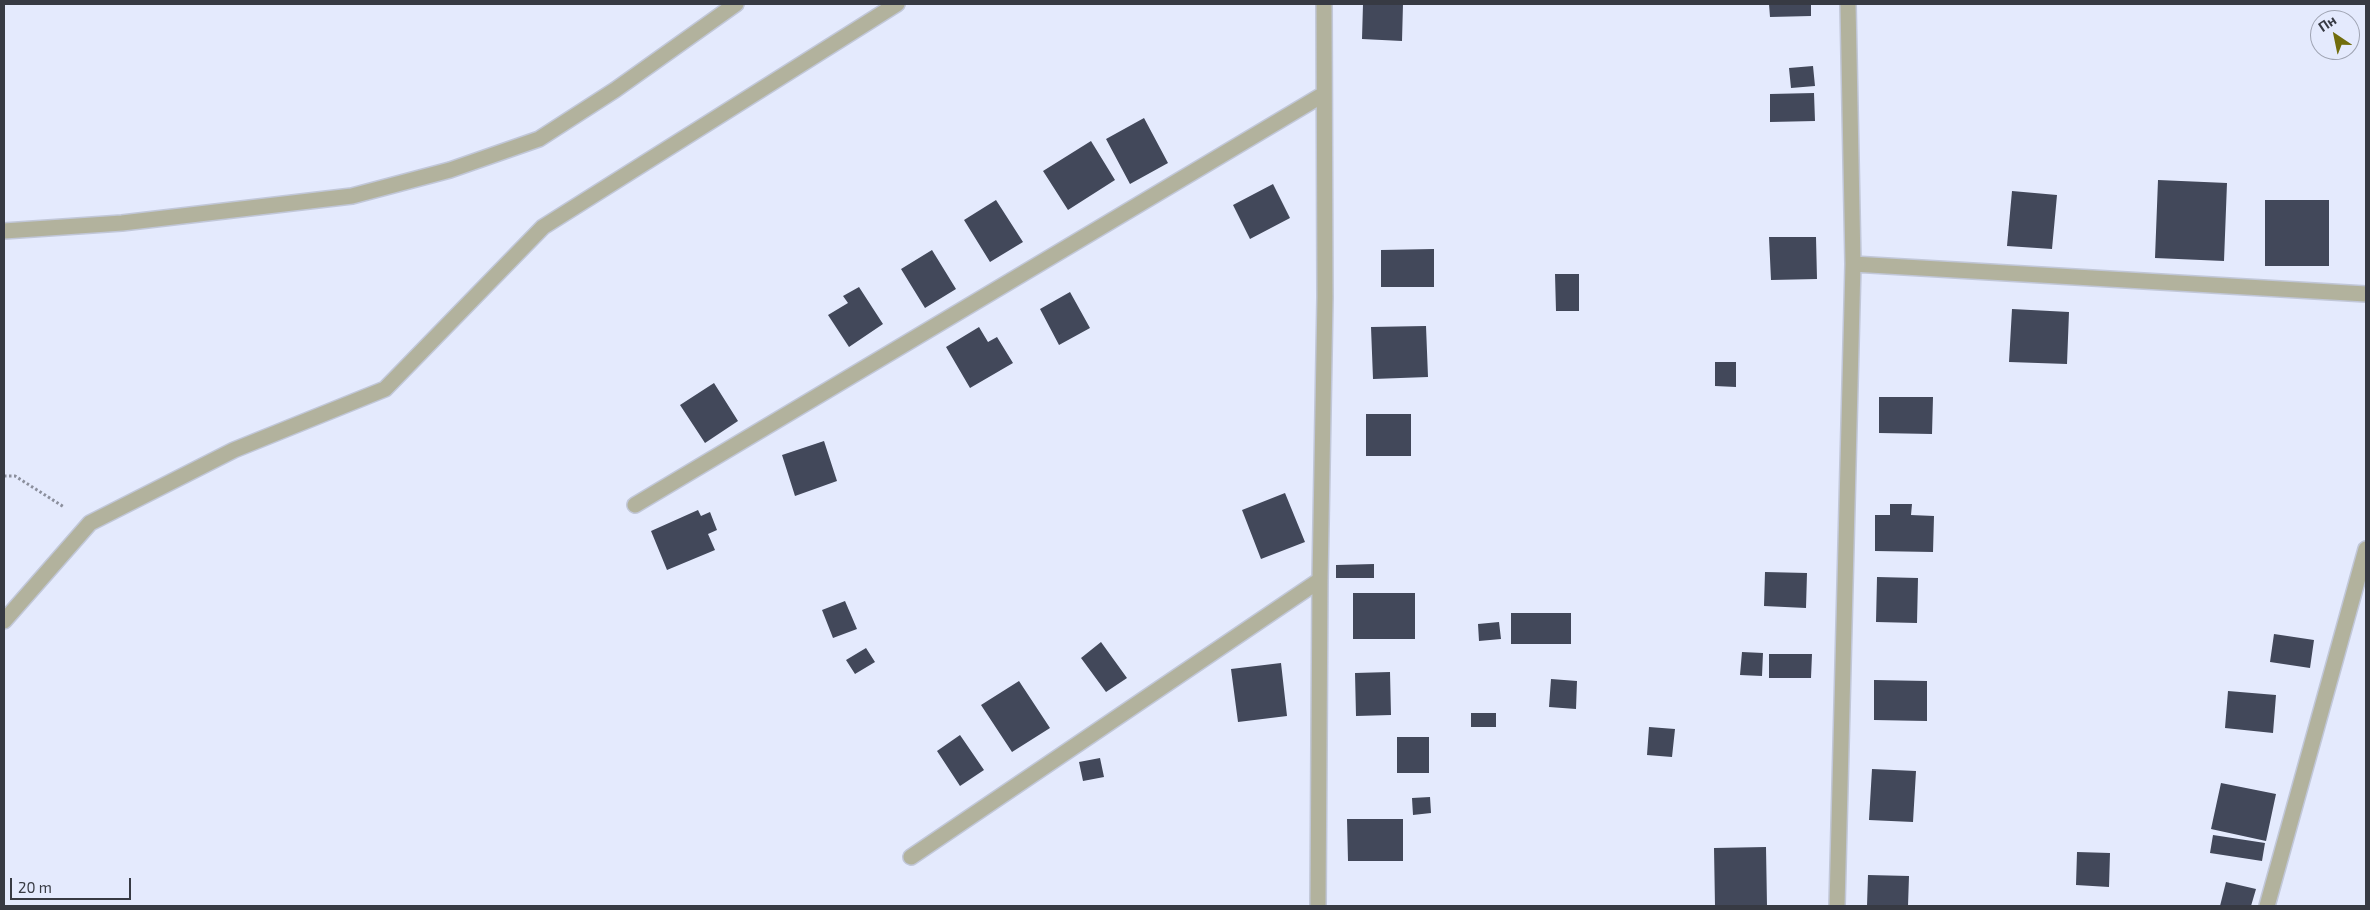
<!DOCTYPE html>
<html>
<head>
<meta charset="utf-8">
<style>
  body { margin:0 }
  #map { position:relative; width:2370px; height:910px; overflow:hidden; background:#e4eafd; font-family:"Exo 2",sans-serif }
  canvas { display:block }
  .frame { position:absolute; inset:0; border:5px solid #373a43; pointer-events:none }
  .north { position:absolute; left:2310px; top:10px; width:50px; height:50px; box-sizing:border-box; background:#e4eafd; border:1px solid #9fa4b3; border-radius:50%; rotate:326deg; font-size:14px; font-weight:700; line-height:20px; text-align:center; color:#373a43 }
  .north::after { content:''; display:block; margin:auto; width:18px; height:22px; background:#716d0c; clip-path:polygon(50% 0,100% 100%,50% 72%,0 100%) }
  .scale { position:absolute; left:10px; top:878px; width:121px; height:22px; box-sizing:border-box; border:2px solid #373a43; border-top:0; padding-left:6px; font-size:15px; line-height:18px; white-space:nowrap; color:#373a43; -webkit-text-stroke:4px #e4eafd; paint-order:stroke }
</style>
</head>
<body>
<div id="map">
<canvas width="2370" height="910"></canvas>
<div class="frame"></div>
<div class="north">Пн</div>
<div class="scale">20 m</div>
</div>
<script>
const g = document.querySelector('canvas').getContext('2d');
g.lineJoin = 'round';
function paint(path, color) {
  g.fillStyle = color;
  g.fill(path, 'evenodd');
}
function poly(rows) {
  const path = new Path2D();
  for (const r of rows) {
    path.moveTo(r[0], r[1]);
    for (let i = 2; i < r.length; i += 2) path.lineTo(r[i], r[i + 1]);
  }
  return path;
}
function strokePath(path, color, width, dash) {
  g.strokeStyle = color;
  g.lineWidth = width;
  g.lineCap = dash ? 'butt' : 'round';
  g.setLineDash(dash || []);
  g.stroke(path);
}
const building = poly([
  [1363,4,1403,4,1402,41,1362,39],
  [1769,4,1811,4,1811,16,1770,17],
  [1813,66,1815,86,1791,88,1789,68],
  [1814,93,1815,121,1770,122,1770,94],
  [1144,118,1168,163,1130,184,1106,139],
  [1091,141,1115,180,1068,210,1043,171],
  [2158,180,2227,183,2224,261,2155,258],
  [1273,184,1290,218,1250,239,1233,205],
  [2012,191,2057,195,2052,249,2007,246],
  [996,200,1023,242,990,262,964,220],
  [2265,200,2329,200,2329,266,2265,266],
  [1769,237,1816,237,1817,279,1771,280],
  [1434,249,1434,287,1381,287,1381,250],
  [932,250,956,289,925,308,901,269],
  [1555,274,1579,274,1579,311,1556,311],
  [859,287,883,324,849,347,828,315,848,303,843,296],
  [1070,292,1090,328,1059,345,1040,309],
  [2012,309,2069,312,2067,364,2009,362],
  [1426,326,1428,377,1373,379,1371,327],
  [979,327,988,342,997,337,1013,363,970,388,946,347],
  [1715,362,1736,362,1736,387,1715,386],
  [714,383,738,421,705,443,680,405],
  [1879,397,1933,397,1932,434,1879,433],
  [1366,414,1411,414,1411,456,1366,456],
  [824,441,837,481,795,496,782,455],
  [1285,493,1305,542,1261,559,1242,510],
  [1890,504,1912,504,1911,515,1934,516,1933,552,1875,551,1875,515,1890,515],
  [698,510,701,516,710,512,717,530,708,534,715,550,667,570,651,531],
  [1374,564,1374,578,1336,578,1336,565],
  [1765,572,1807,573,1806,608,1764,606],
  [1877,577,1918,578,1917,623,1876,622],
  [1353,593,1415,593,1415,639,1353,639],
  [845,601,857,629,833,638,822,610],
  [1511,613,1571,613,1571,644,1511,644],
  [1499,622,1501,639,1479,641,1478,624],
  [2274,634,2314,640,2310,668,2270,662],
  [1101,642,1127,678,1106,692,1081,658],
  [866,648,875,662,855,674,846,660],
  [1742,652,1763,653,1762,676,1740,675],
  [1769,654,1812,654,1811,678,1769,678],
  [1281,663,1287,716,1238,722,1231,669],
  [1390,672,1391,715,1356,716,1355,673],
  [1551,679,1577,681,1576,709,1549,707],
  [1874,680,1927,681,1927,721,1874,720],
  [1019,681,1050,728,1012,752,981,705],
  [2228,691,2276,695,2273,733,2225,728],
  [1471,713,1496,713,1496,727,1471,727],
  [1649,727,1675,729,1672,757,1647,755],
  [960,735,984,770,960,786,937,751],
  [1397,737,1429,737,1429,773,1397,773],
  [1100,758,1104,777,1083,781,1079,762],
  [1872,769,1916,771,1913,822,1869,820],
  [2221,783,2276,794,2266,841,2211,829],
  [1430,797,1431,813,1413,815,1412,798],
  [1347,819,1403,819,1403,861,1348,861],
  [2213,835,2265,843,2262,861,2210,853],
  [1766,847,1767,906,1715,906,1714,848],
  [2077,852,2110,853,2109,887,2076,885],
  [1868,875,1909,876,1908,906,1867,906],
  [2226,882,2256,889,2251,906,2220,906]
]);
const path = poly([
  [4,476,15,476,64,507]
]);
const lane = poly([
  [4,231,122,223,352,196,450,170,539,139,615,90,736,4],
  [4,621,90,523,234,450,385,389,543,227,897,4]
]);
const street = poly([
  [1853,264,2366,294],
  [635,505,1324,94],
  [911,857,1320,580],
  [1318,906,1320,580,1325,297,1324,4],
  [1837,906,1853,264,1848,4],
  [2267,906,2366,549]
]);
paint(building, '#42485a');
strokePath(lane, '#c1c7d8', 18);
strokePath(street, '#c1c7d8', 18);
strokePath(path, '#8b8f9d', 3, [2.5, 2.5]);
strokePath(lane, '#b2b29d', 15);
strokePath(street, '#b2b29d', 15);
</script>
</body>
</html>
